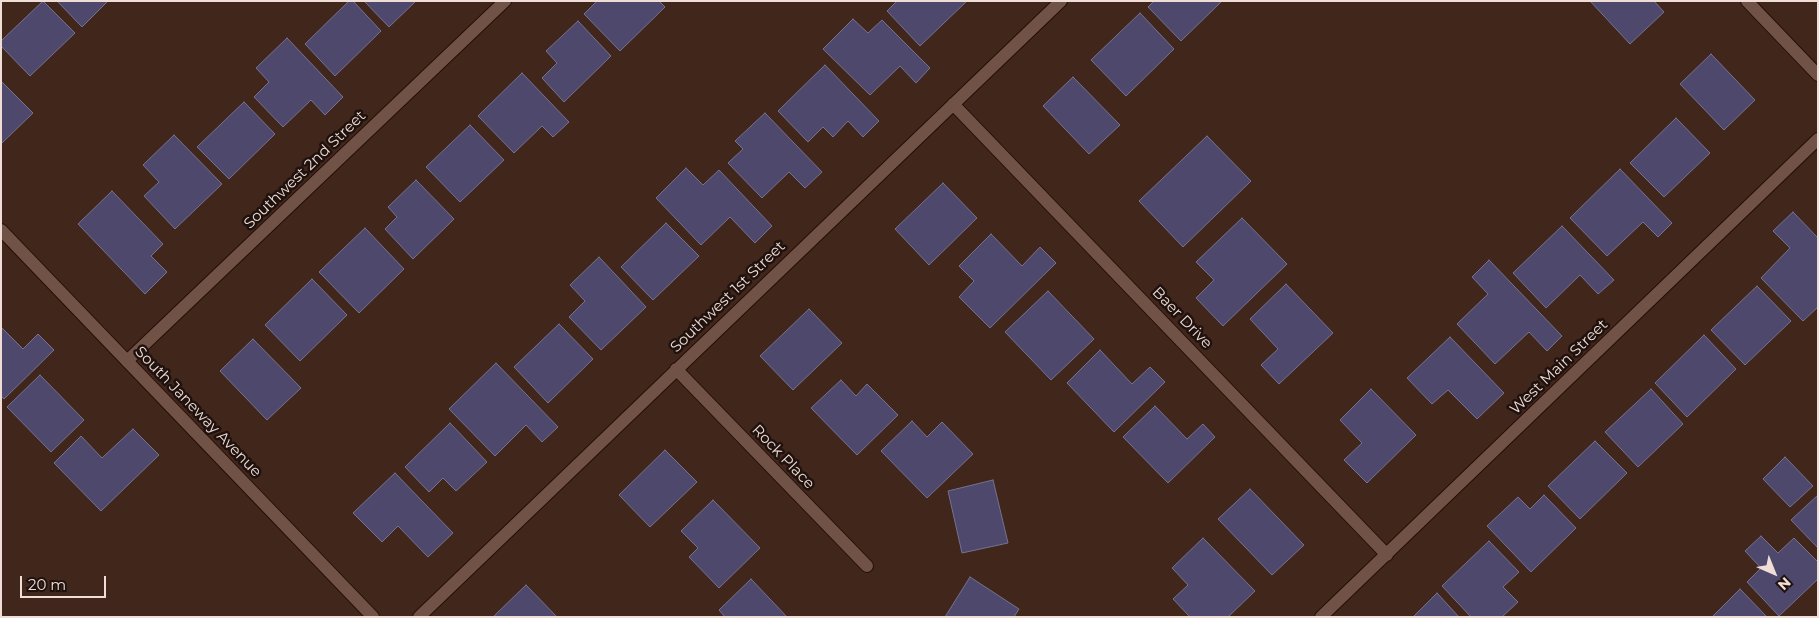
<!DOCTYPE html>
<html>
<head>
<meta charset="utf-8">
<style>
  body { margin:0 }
  #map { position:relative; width:1819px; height:618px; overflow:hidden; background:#41261c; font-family:Montserrat,sans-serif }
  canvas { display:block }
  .frame { position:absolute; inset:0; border:2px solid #f0ddd6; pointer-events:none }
  .north { position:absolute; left:1749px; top:548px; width:50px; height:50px; -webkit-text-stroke:4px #1f120e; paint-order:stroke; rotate:136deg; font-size:14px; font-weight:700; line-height:20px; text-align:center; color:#f0ddd6 }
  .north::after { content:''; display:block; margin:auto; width:18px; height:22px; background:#f0ddd6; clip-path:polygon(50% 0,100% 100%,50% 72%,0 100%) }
  .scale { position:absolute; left:20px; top:576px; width:86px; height:22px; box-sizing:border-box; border:2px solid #f0ddd6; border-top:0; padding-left:6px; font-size:15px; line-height:18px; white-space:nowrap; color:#f0ddd6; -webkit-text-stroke:4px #1f120e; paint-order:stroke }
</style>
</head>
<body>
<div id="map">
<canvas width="1819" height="618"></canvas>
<div class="frame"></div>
<div class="north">N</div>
<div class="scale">20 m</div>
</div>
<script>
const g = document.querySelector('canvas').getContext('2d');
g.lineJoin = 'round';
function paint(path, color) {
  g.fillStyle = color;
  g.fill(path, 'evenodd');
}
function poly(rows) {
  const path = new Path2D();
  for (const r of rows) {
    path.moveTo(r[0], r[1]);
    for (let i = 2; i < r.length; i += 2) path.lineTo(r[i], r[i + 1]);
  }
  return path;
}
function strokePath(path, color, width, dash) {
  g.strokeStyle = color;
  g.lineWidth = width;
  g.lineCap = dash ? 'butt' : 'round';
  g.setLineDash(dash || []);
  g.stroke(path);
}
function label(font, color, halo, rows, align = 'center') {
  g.font = font + ' Montserrat,sans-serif';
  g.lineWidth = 5;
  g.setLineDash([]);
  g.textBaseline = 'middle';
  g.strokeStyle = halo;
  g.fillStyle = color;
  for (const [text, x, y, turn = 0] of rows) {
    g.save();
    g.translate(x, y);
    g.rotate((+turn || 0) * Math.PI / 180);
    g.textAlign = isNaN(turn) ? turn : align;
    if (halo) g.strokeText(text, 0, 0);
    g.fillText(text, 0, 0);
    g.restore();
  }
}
const building = poly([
  [43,1,75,33,30,76,1,46,1,41,43,1],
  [57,1,108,1,82,27,57,1],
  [349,1,353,1,381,31,335,76,305,44,349,1],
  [364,1,416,1,389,27,364,1],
  [597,1,659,1,665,7,620,51,584,14,597,1],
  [897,1,967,1,920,46,887,11,897,1],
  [1154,1,1222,1,1181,41,1148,7,1154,1],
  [1590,1,1654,1,1664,12,1630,44,1590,1],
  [1140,13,1174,49,1126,96,1091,60,1140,13],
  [853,19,868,33,882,20,930,68,916,83,900,66,870,95,823,49,853,19],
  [578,21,611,56,564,102,542,78,557,63,546,51,578,21],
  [287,38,343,97,325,115,311,100,283,127,254,97,269,82,256,68,287,38],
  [1711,54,1755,100,1724,130,1680,84,1711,54],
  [825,65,879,121,863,137,848,121,833,137,823,127,808,142,778,111,825,65],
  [522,73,569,122,553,137,542,126,514,153,478,116,522,73],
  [1073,77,1120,125,1089,154,1043,106,1073,77],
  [1,81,33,113,2,143,1,142,1,81],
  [244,102,275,134,229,179,197,147,244,102],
  [765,113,822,172,805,188,789,172,762,198,728,163,743,149,735,141,765,113],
  [1676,118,1710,153,1664,197,1630,163,1676,118],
  [470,125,504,160,460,202,426,167,470,125],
  [174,135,222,184,175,229,144,196,159,182,143,165,174,135],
  [1207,136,1251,181,1183,247,1139,201,1207,136],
  [686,168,703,185,719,170,772,226,755,243,730,217,701,245,656,198,686,168],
  [1620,169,1672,223,1658,237,1643,222,1607,256,1570,218,1620,169],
  [416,180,454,219,413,259,385,229,397,217,388,207,416,180],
  [943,183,977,218,929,265,895,229,943,183],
  [112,191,163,244,151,256,167,272,145,294,78,224,112,191],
  [1793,212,1818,238,1818,307,1803,321,1761,278,1790,248,1773,231,1793,212],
  [1242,218,1287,264,1223,326,1196,298,1214,280,1196,262,1242,218],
  [666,223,699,256,653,300,621,267,666,223],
  [1562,226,1614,280,1598,294,1580,275,1546,308,1513,273,1562,226],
  [365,228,404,269,359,313,319,272,365,228],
  [991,234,1022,266,1040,247,1056,263,990,328,959,297,974,281,959,266,991,234],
  [599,257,646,307,601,350,569,317,585,301,570,285,599,257],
  [1489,260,1562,336,1547,351,1529,332,1495,364,1457,324,1488,294,1472,277,1489,260],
  [312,279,347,315,300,361,265,325,312,279],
  [1286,284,1333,333,1279,384,1261,365,1278,349,1250,319,1286,284],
  [1757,286,1791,321,1745,365,1711,330,1757,286],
  [1048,291,1094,339,1051,380,1005,332,1048,291],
  [809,309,842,343,793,390,760,356,809,309],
  [559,324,593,359,548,403,514,367,559,324],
  [1,327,23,349,38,334,54,350,4,399,1,396,1,327],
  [1704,335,1736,369,1687,417,1655,383,1704,335],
  [1450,337,1504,393,1477,419,1448,390,1432,404,1407,378,1450,337],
  [253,339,301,388,267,420,220,371,253,339],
  [1100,350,1132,384,1150,367,1165,382,1114,432,1067,383,1100,350],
  [496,363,558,427,542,442,526,425,495,456,449,409,496,363],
  [40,375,84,420,51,452,7,407,40,375],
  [841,380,856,396,867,384,898,415,857,455,811,408,841,380],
  [1371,389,1416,435,1367,483,1344,460,1362,443,1340,420,1371,389],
  [1651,389,1683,424,1638,467,1605,432,1651,389],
  [1155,406,1187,439,1203,424,1215,437,1168,483,1123,437,1155,406],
  [912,421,927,437,942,422,973,454,927,498,881,451,912,421],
  [450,423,487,462,456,491,443,478,429,492,405,467,450,423],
  [133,429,159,455,101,511,54,463,81,436,102,458,133,429],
  [1595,441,1627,473,1580,519,1548,486,1595,441],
  [665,450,697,482,650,527,619,495,665,450],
  [1785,457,1813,486,1790,507,1763,479,1785,457],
  [395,473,453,533,428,557,398,526,382,542,353,513,395,473],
  [993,480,1008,543,962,553,948,491,993,480],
  [1250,489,1304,545,1272,575,1218,519,1250,489],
  [1544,495,1576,528,1531,572,1487,526,1518,497,1530,509,1544,495],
  [1818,495,1818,548,1791,520,1818,495],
  [713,500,760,548,719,588,689,557,698,548,681,531,713,500],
  [1761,536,1778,553,1794,538,1818,562,1818,579,1779,616,1747,582,1761,568,1745,551,1761,536],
  [1203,538,1255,591,1228,617,1190,617,1173,599,1188,585,1172,568,1203,538],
  [1489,541,1519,572,1503,587,1518,602,1502,617,1471,617,1442,586,1489,541],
  [970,577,1019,609,1014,617,945,617,970,577],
  [751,579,787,617,725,617,719,610,751,579],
  [526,585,557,617,493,617,526,585],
  [1740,589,1767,617,1712,617,1740,589],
  [1437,593,1459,617,1413,617,1437,593]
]);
const minor = poly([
  [1747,1,1818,75],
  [953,104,1387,555],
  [127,361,505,1],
  [676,369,867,566],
  [419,617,1061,1],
  [1321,617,1818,139]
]);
const tertiary = poly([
  [1,230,373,617]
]);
const streetNames = [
  ["Southwest 2nd Street",305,170,-44],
  ["Southwest 1st Street",728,297,-44],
  ["Baer Drive",1182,318,46],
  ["West Main Street",1559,367,-44],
  ["South Janeway Avenue",198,412,46],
  ["Rock Place",783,457,46]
];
paint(building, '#4e486d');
strokePath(building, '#767290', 1);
strokePath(minor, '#260e05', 14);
strokePath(tertiary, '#260e05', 14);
strokePath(minor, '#715247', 12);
strokePath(tertiary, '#715247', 12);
label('15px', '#f0ddd6', '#1f120e', streetNames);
</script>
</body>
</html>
